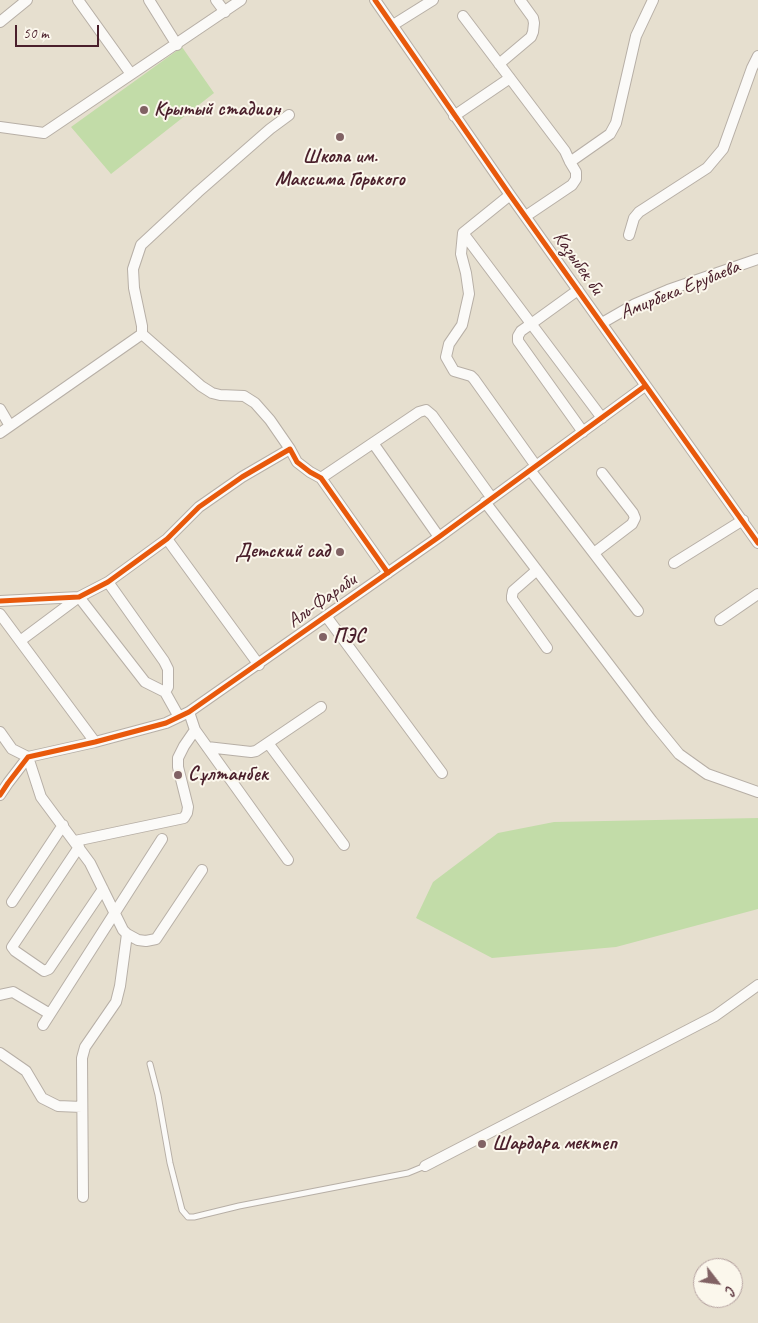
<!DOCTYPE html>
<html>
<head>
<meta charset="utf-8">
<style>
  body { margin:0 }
  #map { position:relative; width:758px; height:1323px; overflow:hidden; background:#e6dfcf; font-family:Caveat,sans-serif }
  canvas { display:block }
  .north { position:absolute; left:693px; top:1258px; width:50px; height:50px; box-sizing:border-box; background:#fbf7ec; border:1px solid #b4a19f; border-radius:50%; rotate:120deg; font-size:14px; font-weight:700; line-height:20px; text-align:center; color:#4a1f2b }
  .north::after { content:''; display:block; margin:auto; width:18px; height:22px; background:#816264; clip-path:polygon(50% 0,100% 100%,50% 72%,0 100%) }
  .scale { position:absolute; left:15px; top:25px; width:84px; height:22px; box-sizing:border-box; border:2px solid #4a1f2b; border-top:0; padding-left:6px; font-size:15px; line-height:18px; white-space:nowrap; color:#4a1f2b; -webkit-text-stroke:4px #fbf7ec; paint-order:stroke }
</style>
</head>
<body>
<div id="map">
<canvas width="758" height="1323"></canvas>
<div class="north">С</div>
<div class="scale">50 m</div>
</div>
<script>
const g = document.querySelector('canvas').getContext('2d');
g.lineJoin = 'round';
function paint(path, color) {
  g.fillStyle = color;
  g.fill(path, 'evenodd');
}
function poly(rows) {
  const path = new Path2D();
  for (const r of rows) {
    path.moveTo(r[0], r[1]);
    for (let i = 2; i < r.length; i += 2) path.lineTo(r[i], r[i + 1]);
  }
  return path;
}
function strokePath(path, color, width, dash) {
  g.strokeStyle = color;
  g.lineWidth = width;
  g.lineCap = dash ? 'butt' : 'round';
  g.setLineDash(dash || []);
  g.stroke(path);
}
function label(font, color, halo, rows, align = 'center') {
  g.font = font + ' Caveat,sans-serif';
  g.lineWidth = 4;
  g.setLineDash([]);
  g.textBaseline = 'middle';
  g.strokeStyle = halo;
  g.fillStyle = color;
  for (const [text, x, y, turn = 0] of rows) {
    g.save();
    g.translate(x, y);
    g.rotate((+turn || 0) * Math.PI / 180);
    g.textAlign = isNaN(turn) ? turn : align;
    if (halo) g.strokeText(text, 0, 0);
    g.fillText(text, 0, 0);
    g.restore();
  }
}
const green = poly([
  [182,47,214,93,111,174,71,127],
  [758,818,758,909,616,947,492,958,416,918,433,882,498,833,554,822]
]);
const lane = poly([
  [150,1064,158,1095,170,1163,182,1210,188,1217,194,1217,239,1206,408,1173,425,1166]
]);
const street = poly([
  [78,0,131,74],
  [149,0,177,45],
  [216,0,225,12],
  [375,0,510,195,758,543],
  [463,16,565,151,570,162],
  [0,22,27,0],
  [393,25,433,0],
  [499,64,531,37,533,32,534,23,533,18,520,0],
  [454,116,510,78],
  [0,127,44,133,241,0],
  [510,195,463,233,461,254,466,273,469,294,462,325,449,344,446,357,454,371,471,376,474,379,536,466],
  [526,216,572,185,576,179,576,172,570,162,610,134,616,123,636,36,653,0],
  [463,233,602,418],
  [629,235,634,218,639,212,707,168,723,149,752,68,758,56],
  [578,290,531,324,521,331,518,336,518,341,583,432],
  [602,323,635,304,668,290,758,259],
  [142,334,201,386,212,393,220,395,244,396,255,403,270,420,290,449],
  [0,409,10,426],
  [0,433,142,334,142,326,134,288,133,269,141,245,198,192,270,129,289,115],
  [373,443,439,537],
  [530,470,638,611],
  [321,478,419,412,426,410,432,415,491,497],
  [485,502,652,721,679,754,707,774,758,792],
  [167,539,259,665],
  [594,553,632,524,635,518,633,513,602,473],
  [674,563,743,520],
  [537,570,513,591,512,596,512,599,547,648],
  [108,582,164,661,168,669,168,687,165,692],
  [0,601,79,597,108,582,167,539,199,507,242,477,290,449,297,462,310,472,321,478,388,573],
  [0,614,95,742],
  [326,616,442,773],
  [720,620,758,594],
  [20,641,79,597,145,682,165,692,179,717],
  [189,712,195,730,288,860],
  [0,732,12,749,28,757],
  [268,743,344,845],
  [207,747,251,752,256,751,321,707],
  [28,757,41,797,90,863,123,930,127,934,138,940,146,941,156,939,202,870],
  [0,795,8,783,28,757,95,742,166,723,189,712,439,537,645,386],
  [75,841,184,818,187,813,188,807,178,767,178,758,184,746,195,730],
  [79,847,12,947,15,951,44,971,49,969,103,889],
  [12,902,63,825],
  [0,995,13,992,50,1014],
  [43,1025,162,839],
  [0,1053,26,1071,42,1098,58,1106,82,1107],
  [425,1166,715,1016,758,985],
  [83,1197,82,1058,85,1047,116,1002,120,986,127,934]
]);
const cycleway = poly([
  [375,0,510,195,758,543],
  [0,601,79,597,108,582,167,539,199,507,242,477,290,449,297,462,310,472,321,478,388,573],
  [0,795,8,783,28,757,95,742,166,723,189,712,439,537,645,386]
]);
const markers = [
  [144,110,5,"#816264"],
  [340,137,5,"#816264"],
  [340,552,5,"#816264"],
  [323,637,5,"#816264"],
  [178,775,5,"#816264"],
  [482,1144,5,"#816264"]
];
const poiNames = [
  ["Крытый стадион",154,110],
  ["Школа им.",340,157,"center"],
  ["Максима Горького",340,180,"center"],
  ["Детский сад",330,552,"right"],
  ["ПЭС",333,637],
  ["Сұлтанбек",188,775],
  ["Шардара мектеп",492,1144]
];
const streetNames = [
  ["Казыбек би",578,263,55],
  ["Амирбека Ерубаева",680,290,-22],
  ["Аль-Фараби",322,601,-35]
];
paint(green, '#c2dca8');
strokePath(lane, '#b7afa6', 7);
strokePath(street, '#b7afa6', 12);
strokePath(lane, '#fbfaf8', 5);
strokePath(street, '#fbfaf8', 10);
strokePath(cycleway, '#e8590c', 5);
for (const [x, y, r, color] of markers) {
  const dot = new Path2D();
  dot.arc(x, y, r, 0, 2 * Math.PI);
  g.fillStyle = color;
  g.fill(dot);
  strokePath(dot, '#fbf7ec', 2);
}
label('bold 20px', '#4a1f2b', '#fbf7ec', poiNames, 'left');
label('20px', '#4a1f2b', '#fbf7ec', streetNames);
</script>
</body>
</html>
